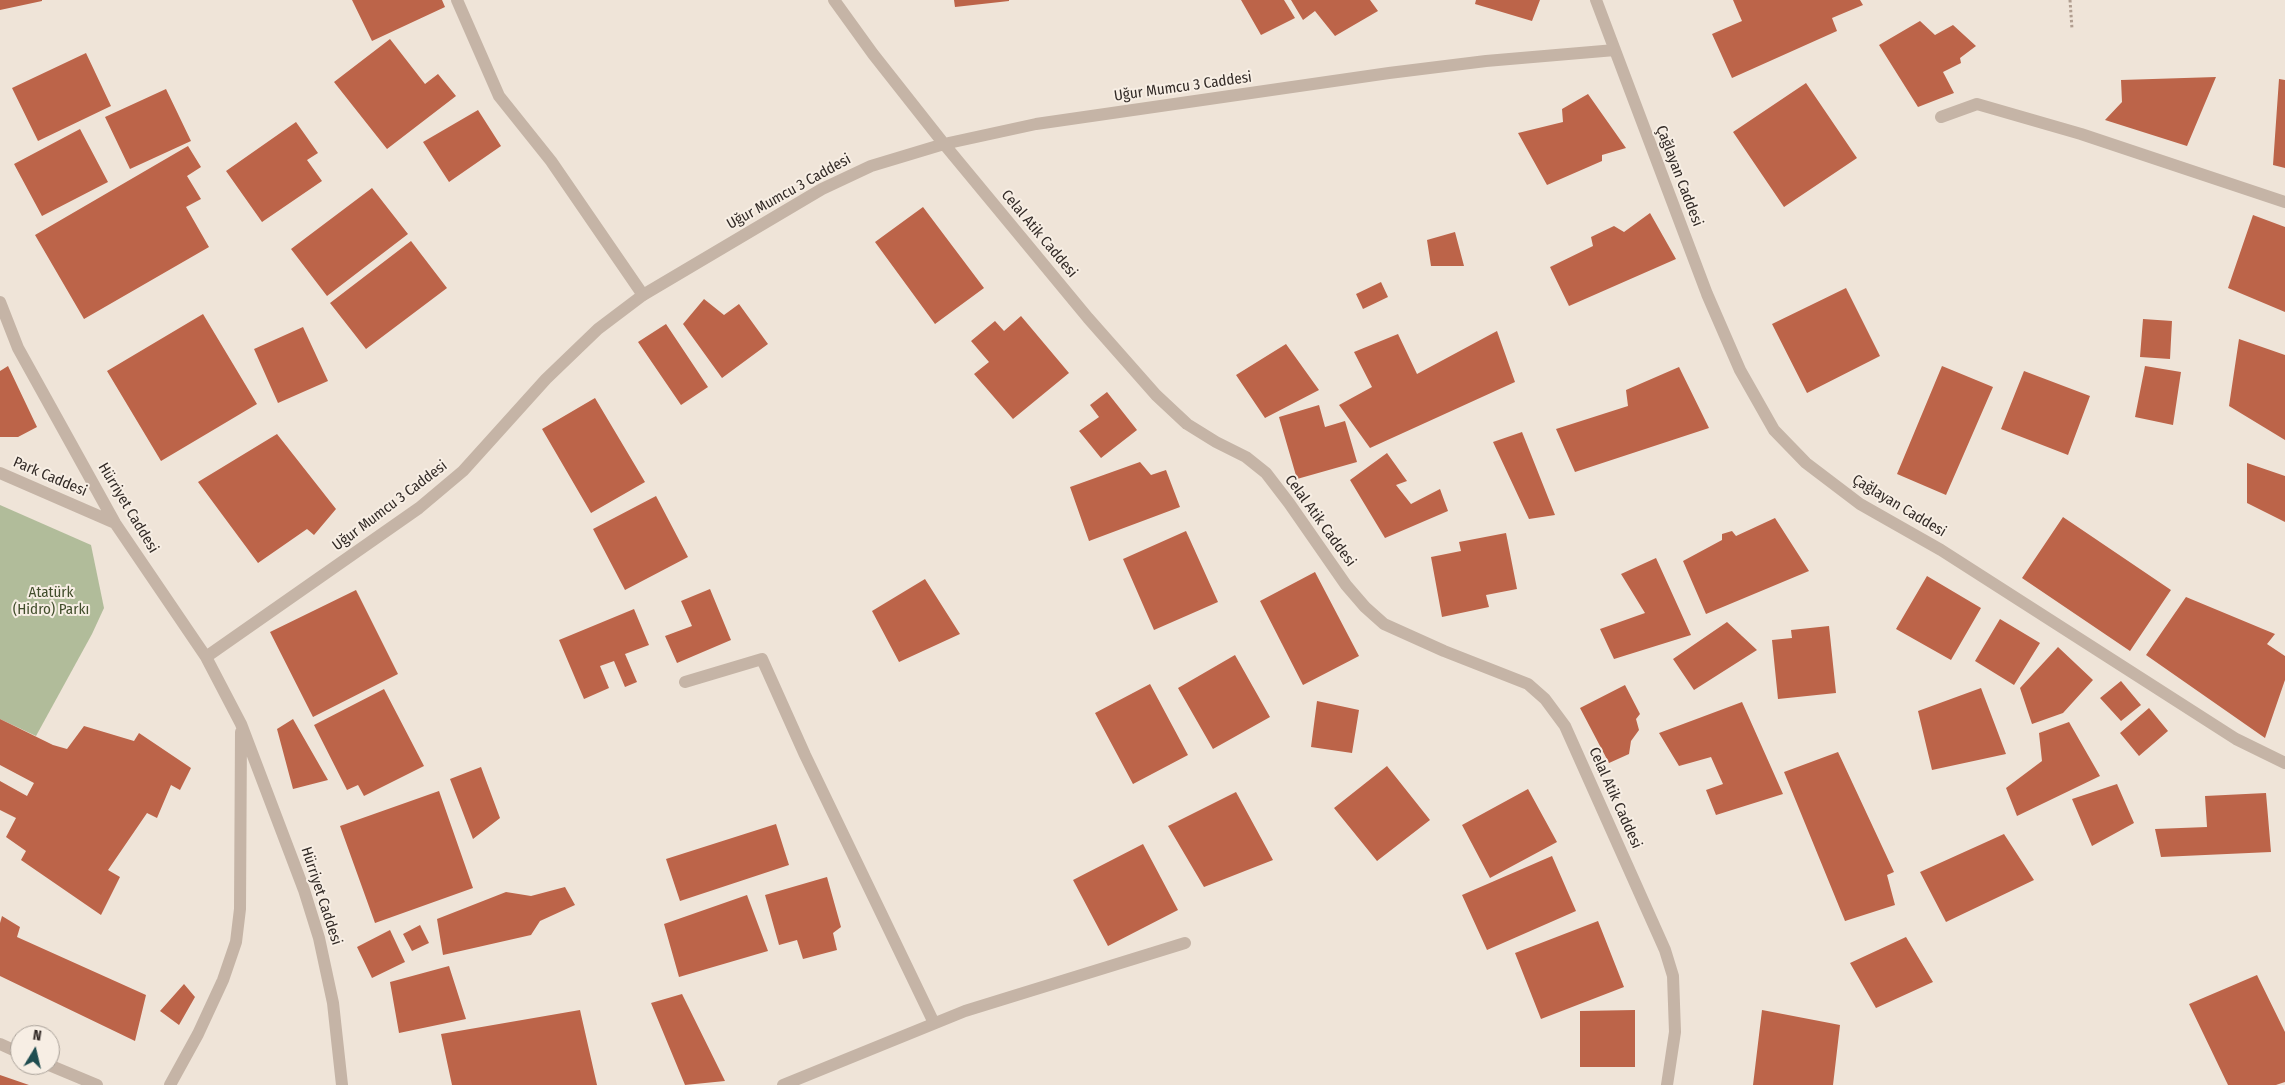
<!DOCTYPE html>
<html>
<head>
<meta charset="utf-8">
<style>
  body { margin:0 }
  #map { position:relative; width:2285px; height:1085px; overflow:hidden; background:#efe4d8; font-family:"Fira Sans Condensed",sans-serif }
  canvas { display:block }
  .north { position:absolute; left:10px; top:1025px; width:50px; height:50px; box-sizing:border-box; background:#f7eee4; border:1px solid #a8a098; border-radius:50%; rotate:9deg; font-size:14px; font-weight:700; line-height:20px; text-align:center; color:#322a26 }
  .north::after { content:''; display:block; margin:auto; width:18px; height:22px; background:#1f4d50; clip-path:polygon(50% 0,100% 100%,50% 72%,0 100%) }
</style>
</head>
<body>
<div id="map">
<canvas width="2285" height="1085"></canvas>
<div class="north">N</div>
</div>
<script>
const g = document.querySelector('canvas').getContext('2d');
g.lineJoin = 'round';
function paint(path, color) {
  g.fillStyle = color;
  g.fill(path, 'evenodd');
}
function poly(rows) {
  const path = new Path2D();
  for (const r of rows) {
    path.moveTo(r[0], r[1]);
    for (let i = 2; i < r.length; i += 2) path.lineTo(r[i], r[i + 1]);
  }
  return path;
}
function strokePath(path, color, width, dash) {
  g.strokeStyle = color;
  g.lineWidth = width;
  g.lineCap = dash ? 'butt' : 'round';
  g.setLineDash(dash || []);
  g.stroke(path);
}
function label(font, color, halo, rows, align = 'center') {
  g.font = font + ' "Fira Sans Condensed",sans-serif';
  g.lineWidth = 4;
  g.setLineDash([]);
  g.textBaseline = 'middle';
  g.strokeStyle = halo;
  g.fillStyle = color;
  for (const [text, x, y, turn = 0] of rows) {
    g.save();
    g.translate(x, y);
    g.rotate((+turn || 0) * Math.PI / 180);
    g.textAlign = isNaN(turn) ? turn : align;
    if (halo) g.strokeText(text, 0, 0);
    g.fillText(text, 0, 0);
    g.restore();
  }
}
const green = poly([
  [0,505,91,545,104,608,92,634,36,736,0,719]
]);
const building = poly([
  [0,0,42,0,42,1,0,10],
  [352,0,442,0,445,7,372,41],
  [954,0,1009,0,1009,1,955,7],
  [1241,0,1284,0,1295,18,1261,35],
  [1291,0,1370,0,1378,11,1335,36,1315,11,1303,20],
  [1476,0,1540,0,1532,21,1475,4],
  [1733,0,1860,0,1863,5,1832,18,1837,31,1732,78,1712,34,1742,21],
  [1920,21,1935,35,1953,25,1976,46,1960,58,1961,63,1943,72,1954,93,1918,107,1879,45],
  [390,39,425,84,438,74,456,96,387,149,334,82],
  [86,53,111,106,38,141,12,88],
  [2216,77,2187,146,2105,120,2122,102,2121,80],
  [2279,79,2285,80,2285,168,2273,165],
  [1806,83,1857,158,1784,207,1733,132],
  [166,89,191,141,130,169,105,117],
  [1588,94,1626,148,1602,155,1602,161,1547,185,1518,133,1563,122,1562,109],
  [478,110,501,146,449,182,423,142],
  [296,122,318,153,307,160,322,181,262,222,226,171],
  [80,129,108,182,42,216,14,164],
  [188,146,201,167,187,176,201,199,186,207,209,247,84,319,35,235],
  [372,188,408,234,327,296,291,249],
  [923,207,984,288,935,324,875,242],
  [1650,213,1676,259,1569,306,1550,267,1593,246,1591,237,1614,226,1624,232],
  [2253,215,2285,227,2285,312,2228,288],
  [1455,232,1464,266,1431,266,1427,240],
  [411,241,447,288,366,349,330,303],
  [1381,282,1388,297,1363,309,1356,294],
  [1846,288,1880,356,1807,393,1772,324],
  [704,299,724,315,739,304,768,344,722,378,683,324],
  [203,314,257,404,161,461,107,371],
  [1021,316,1069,373,1013,419,974,374,989,362,971,341,995,321,1004,331],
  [2143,319,2172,321,2170,359,2140,357],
  [666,324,708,387,681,405,638,342],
  [303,327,328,381,278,403,254,349],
  [1497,331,1515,382,1370,448,1339,405,1372,387,1354,352,1398,334,1417,374],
  [2239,339,2285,355,2285,440,2229,406],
  [1286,344,1319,390,1265,418,1236,375],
  [8,366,37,427,18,437,0,437,0,371],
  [1942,366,1993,387,1946,495,1897,474],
  [2145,366,2181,372,2173,425,2135,417],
  [1679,367,1709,428,1575,472,1556,429,1628,406,1626,390],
  [2024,371,2090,396,2068,455,2001,429],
  [1107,392,1137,430,1101,458,1079,431,1099,417,1090,405],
  [595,398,645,482,591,513,542,429],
  [1319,405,1325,427,1345,421,1357,462,1297,479,1279,417],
  [1522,432,1555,515,1529,519,1493,442],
  [277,434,336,509,314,535,307,529,258,563,198,482],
  [1387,453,1407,481,1396,485,1411,504,1440,489,1448,511,1385,538,1350,480],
  [1140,462,1151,475,1166,470,1180,507,1089,541,1070,487],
  [2247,463,2285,476,2285,522,2247,503],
  [656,496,688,557,625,590,593,529],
  [2063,517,2171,590,2130,651,2022,578],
  [1775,518,1809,571,1706,614,1683,561,1722,540,1722,534,1732,531,1736,536],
  [1186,531,1218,602,1154,630,1123,559],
  [1506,533,1517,589,1486,595,1489,607,1442,617,1431,557,1461,551,1459,542],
  [1656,558,1691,635,1614,659,1600,629,1645,613,1621,574],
  [1315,572,1359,656,1303,685,1260,601],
  [1927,576,1981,608,1951,660,1896,629],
  [925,579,960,634,899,662,872,611],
  [710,589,731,640,677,663,665,636,692,626,681,601],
  [356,590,398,674,313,717,270,632],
  [2186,597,2275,634,2267,644,2285,656,2285,680,2265,738,2146,655],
  [634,609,649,645,625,654,637,682,625,687,614,661,600,666,609,688,584,699,559,640],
  [2000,619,2040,643,2014,685,1975,661],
  [1727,622,1757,650,1694,690,1673,659],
  [1829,626,1836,693,1778,699,1772,640,1792,638,1791,630],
  [2058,647,2093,680,2063,713,2032,724,2020,688],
  [1235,655,1270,717,1213,749,1178,688],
  [2121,681,2141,705,2121,721,2100,698],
  [1150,684,1188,755,1133,784,1095,713],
  [1625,685,1640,714,1636,719,1639,730,1631,741,1629,754,1609,763,1580,708],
  [1981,688,2006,754,1932,770,1918,711],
  [384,689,424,766,364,796,358,785,347,790,314,725],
  [1317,701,1359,710,1352,753,1311,747],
  [1742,702,1783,794,1716,815,1706,790,1723,784,1711,757,1679,766,1659,733],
  [2149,708,2168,731,2139,756,2120,733],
  [0,719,53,745,67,749,84,726,134,741,139,733,191,768,180,790,171,785,157,818,147,813,108,870,120,877,101,915,21,860,26,851,6,837,16,818,0,810,0,781,27,796,34,783,0,765],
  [293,719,328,780,293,789,277,729],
  [2069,722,2100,776,2017,816,2006,788,2042,761,2039,733],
  [1838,752,1894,872,1887,875,1895,905,1845,921,1784,772],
  [1387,766,1430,820,1377,861,1334,808],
  [481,767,500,818,473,839,450,779],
  [2117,784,2134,823,2092,846,2072,799],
  [1528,789,1557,842,1490,878,1462,825],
  [439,791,473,888,375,923,340,826],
  [1236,792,1273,860,1204,887,1168,826],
  [2266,793,2271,852,2161,857,2155,829,2207,827,2205,796],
  [776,824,789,865,680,901,666,859],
  [2004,834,2034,880,1946,922,1920,872],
  [1143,844,1178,910,1108,946,1073,880],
  [1552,856,1576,911,1487,950,1462,895],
  [827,877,841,927,833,933,837,950,803,959,797,940,779,945,765,895],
  [565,887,575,905,540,921,531,935,443,955,437,919,506,892,531,896],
  [747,895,768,951,679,977,664,924],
  [2,916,20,927,17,937,146,995,135,1041,0,976,0,923],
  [1598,921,1624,987,1541,1019,1515,953],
  [420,925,429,943,412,951,403,934],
  [390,930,405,962,372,978,357,947],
  [1906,937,1933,982,1876,1008,1850,963],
  [449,966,466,1019,399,1033,390,982],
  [2257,975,2285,1032,2285,1082,2276,1085,2228,1085,2189,1004],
  [184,984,195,997,179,1025,160,1011],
  [682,994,725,1081,685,1085,651,1003],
  [580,1010,597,1085,452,1085,441,1034],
  [1635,1010,1635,1067,1580,1067,1580,1011],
  [1762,1010,1840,1025,1833,1085,1753,1085],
  [0,1075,29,1085,0,1085]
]);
const path = poly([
  [2070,0,2072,29]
]);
const minor = poly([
  [457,0,499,96,551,161,643,295],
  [1941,117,1977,104,2081,134,2285,202],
  [685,682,762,659,805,755,934,1023],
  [783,1085,965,1011,1185,943]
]);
const tertiary = poly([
  [834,0,873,54,944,144,1088,318,1156,395,1187,424,1216,442,1246,457,1266,473,1289,503,1346,585,1365,607,1384,624,1444,651,1528,684,1545,699,1565,726,1665,950,1673,976,1675,1032,1667,1085],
  [1596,0,1707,294,1740,370,1774,430,1806,463,1860,504,1941,550,2236,739,2285,763],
  [0,302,18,348,115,523,206,657,241,724,304,890,319,938,333,1003,342,1085],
  [0,473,115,523],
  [206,657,419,508,463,471,546,379,598,329,643,295,822,189,871,166,944,144,1036,124,1389,73,1486,61,1615,50],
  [0,1044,20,1053],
  [49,1065,97,1085],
  [170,1085,198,1034,223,980,236,942,240,909,241,732]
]);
const streetNames = [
  ["Uğur Mumcu 3 Caddesi",1183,87,-8],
  ["Çağlayan Caddesi",1679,176,69],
  ["Uğur Mumcu 3 Caddesi",789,192,-29],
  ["Celal Atik Caddesi",1039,234,50],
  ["Park Caddesi",50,477,23],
  ["Uğur Mumcu 3 Caddesi",390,506,-37],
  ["Çağlayan Caddesi",1899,506,31],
  ["Hürriyet Caddesi",128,508,59],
  ["Celal Atik Caddesi",1320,521,54],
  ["Celal Atik Caddesi",1615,798,66],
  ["Hürriyet Caddesi",321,896,72]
];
const parkNames = [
  ["Atatürk",51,593],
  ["(Hidro) Parkı",51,610]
];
paint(green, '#b1bc9a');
paint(building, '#bc6449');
strokePath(path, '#b19e90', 3, [2.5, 2.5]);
strokePath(minor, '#c5b4a6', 12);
strokePath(tertiary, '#c5b4a6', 12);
label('15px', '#322a26', '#f7eee4', streetNames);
label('15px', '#424e2c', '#f7eee4', parkNames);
</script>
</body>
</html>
